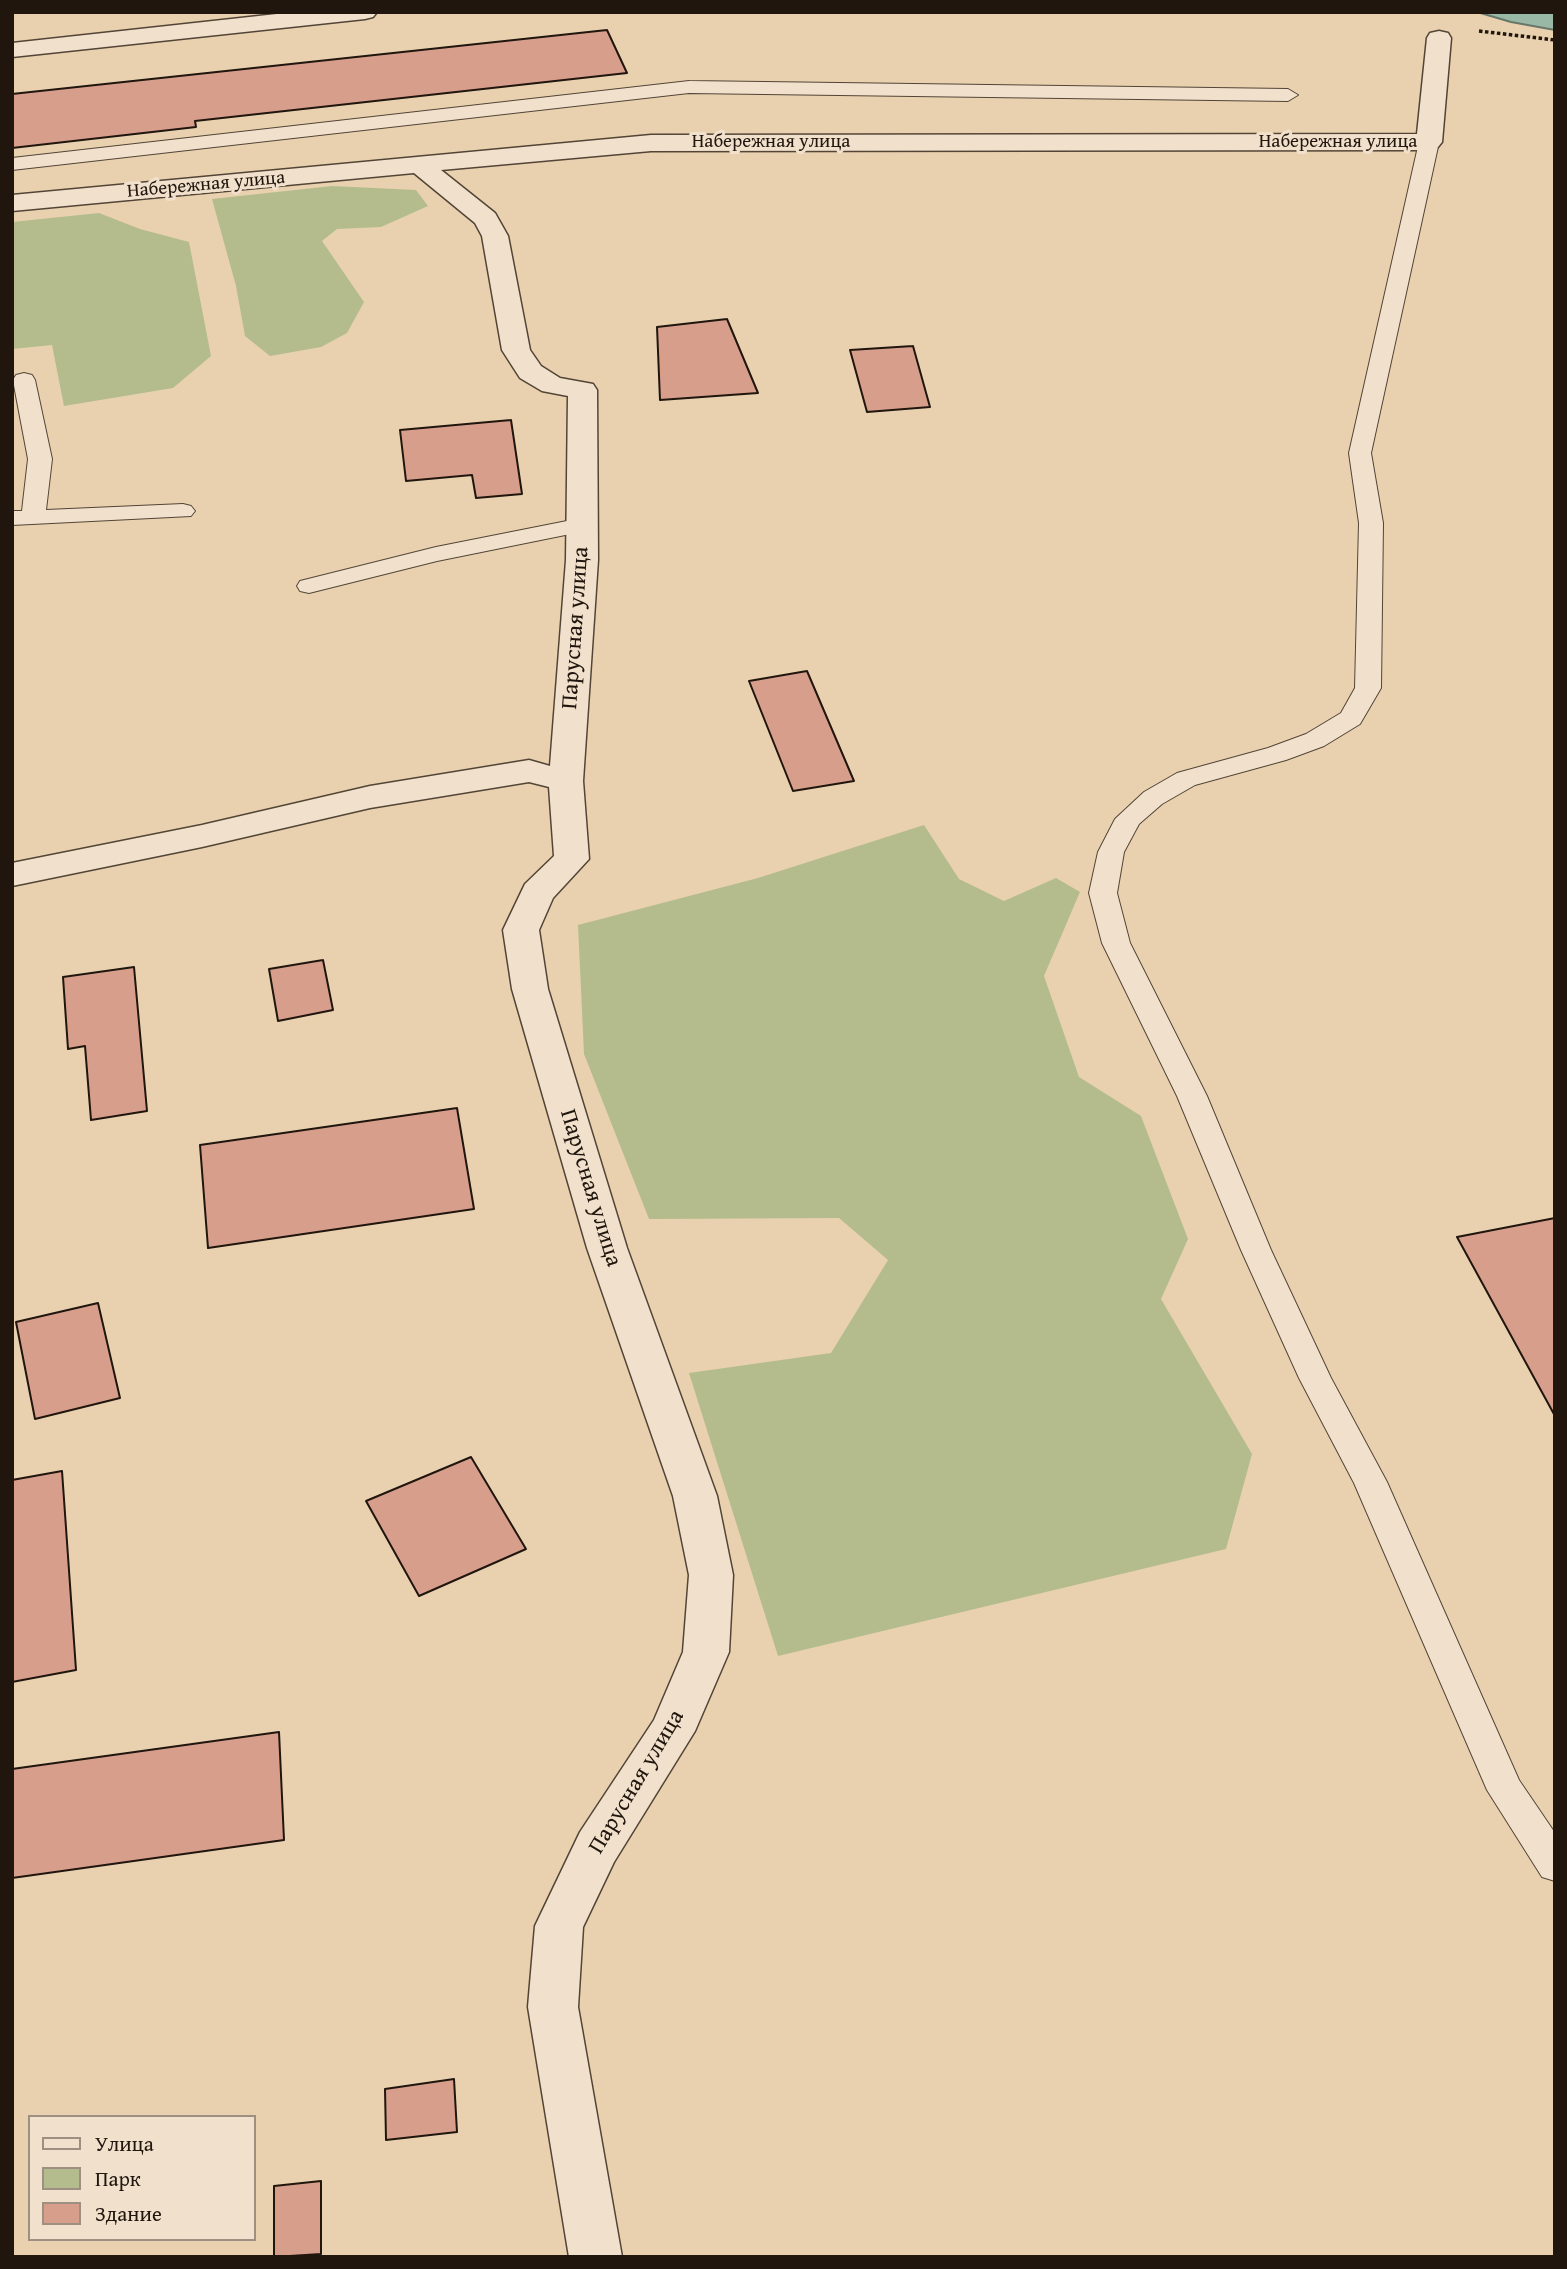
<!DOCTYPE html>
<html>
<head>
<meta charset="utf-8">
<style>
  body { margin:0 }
  #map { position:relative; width:1567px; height:2269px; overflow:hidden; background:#e9d1b0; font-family:"Gentium Book Plus",serif }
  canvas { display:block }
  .frame { position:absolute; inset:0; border:14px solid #20160e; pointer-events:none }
  .legend { position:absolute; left:28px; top:2115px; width:228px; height:126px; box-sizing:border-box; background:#f1e1cc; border:2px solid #9d9080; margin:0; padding:9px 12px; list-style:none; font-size:21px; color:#20160e }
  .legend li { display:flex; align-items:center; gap:14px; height:35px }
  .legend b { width:35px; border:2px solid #9d9080 }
</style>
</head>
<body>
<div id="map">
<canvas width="1567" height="2269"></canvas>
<div class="frame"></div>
<ul class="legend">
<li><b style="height:9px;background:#f1e1cc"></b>Улица</li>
<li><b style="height:19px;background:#b4bc8d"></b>Парк</li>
<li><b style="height:19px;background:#d79e8c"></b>Здание</li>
</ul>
</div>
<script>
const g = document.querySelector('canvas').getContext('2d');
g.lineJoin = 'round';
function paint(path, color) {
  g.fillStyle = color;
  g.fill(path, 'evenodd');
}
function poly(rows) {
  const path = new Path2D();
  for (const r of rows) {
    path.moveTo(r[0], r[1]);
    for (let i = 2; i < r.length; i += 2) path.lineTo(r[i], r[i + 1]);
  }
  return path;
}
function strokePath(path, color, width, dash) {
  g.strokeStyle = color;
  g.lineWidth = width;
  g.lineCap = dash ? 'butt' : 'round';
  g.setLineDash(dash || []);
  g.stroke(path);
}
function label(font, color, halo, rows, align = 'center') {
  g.font = font + ' "Gentium Book Plus",serif';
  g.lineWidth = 6;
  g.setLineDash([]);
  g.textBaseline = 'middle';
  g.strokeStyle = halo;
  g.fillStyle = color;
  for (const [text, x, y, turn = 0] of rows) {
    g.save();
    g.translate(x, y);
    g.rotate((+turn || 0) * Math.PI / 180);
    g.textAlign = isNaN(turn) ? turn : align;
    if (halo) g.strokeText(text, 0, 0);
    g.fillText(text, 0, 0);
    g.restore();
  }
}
const green = poly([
  [332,186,416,190,428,206,381,227,337,229,322,241,364,302,347,333,321,347,270,356,245,336,236,286,212,199],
  [99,213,140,229,189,242,211,356,173,388,64,406,52,345,12,349,12,222],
  [924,825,959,879,1004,901,1056,878,1080,892,1044,976,1079,1077,1141,1116,1188,1239,1161,1299,1252,1454,1226,1549,778,1656,689,1373,831,1353,888,1260,839,1218,649,1219,584,1054,578,925,758,878]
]);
const water = poly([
  [1477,12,1555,12,1555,30,1511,22,1477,12]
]);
const building = poly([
  [607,30,627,73,195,121,196,127,12,148,12,94,607,30],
  [727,319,758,393,660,400,657,327,727,319],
  [913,346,930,407,867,412,850,350,913,346],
  [511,420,522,494,476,498,472,475,406,481,400,430,511,420],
  [807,671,854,781,793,791,749,681,807,671],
  [323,960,333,1010,278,1021,269,969,323,960],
  [134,967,147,1111,91,1120,85,1046,68,1049,63,977,134,967],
  [457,1108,474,1209,208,1248,200,1145,457,1108],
  [1555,1218,1555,1416,1457,1237,1555,1218],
  [98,1303,120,1398,35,1419,16,1322,98,1303],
  [471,1457,526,1549,419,1596,366,1501,471,1457],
  [62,1471,76,1670,12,1682,12,1480,62,1471],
  [279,1732,284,1840,12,1878,12,1769,279,1732],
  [454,2079,457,2132,386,2140,385,2089,454,2079],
  [321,2181,321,2254,274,2257,274,2186,321,2181]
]);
const path = poly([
  [1479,31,1555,40]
]);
const service = poly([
  [689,81,1288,89,1298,95,1288,101,689,93,12,170,12,158,689,81],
  [1429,136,1436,138,1439,142,1371,453,1383,523,1381,688,1360,724,1324,746,1286,760,1195,785,1162,804,1139,824,1124,852,1117,893,1130,943,1207,1096,1271,1250,1331,1378,1387,1482,1519,1780,1555,1833,1555,1881,1542,1877,1487,1790,1354,1483,1299,1378,1241,1250,1177,1096,1102,943,1089,893,1098,852,1115,819,1144,792,1177,773,1268,748,1306,734,1341,713,1355,688,1359,523,1349,453,1419,142,1422,138,1429,136],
  [24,373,32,375,35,380,52,459,46,510,183,504,191,506,195,511,191,516,12,525,12,511,22,511,28,459,13,380,16,375,24,373],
  [582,518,590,520,594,525,590,530,437,561,309,593,300,591,297,586,300,581,436,547,582,518]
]);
const pedestrian = poly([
  [295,12,377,12,373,17,365,19,12,57,12,43,295,12]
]);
const minor = poly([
  [1439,31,1448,33,1451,38,1442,142,1438,147,1429,150,651,151,441,170,495,213,508,236,530,350,541,366,560,378,593,384,597,390,598,560,583,781,589,859,553,898,539,930,548,989,627,1248,717,1496,733,1575,729,1652,695,1731,614,1862,583,1927,578,2007,622,2257,569,2257,528,2007,535,1926,580,1832,654,1720,683,1652,689,1575,673,1496,587,1248,512,989,503,930,525,884,554,856,549,787,529,782,370,808,202,847,12,886,12,863,202,825,370,786,529,760,550,766,566,560,568,396,542,391,520,378,502,350,482,236,475,223,414,173,12,211,12,195,651,135,1417,134,1427,38,1430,33,1439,31]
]);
const farStreetnames = [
  ["Набережная улица",771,142],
  ["Набережная улица",1338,142],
  ["Набережная улица",206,185,-5]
];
const streetNames = [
  ["Парусная улица",576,628,-86],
  ["Парусная улица",590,1188,73],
  ["Парусная улица",637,1782,-59]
];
paint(green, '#b4bc8d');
paint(water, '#99b8a6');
strokePath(water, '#697769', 2);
paint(building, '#d79e8c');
strokePath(building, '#20160e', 2);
strokePath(service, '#524536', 2);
strokePath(pedestrian, '#524536', 3);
strokePath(minor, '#524536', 3);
strokePath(path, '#20160e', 3.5, [3.5, 2.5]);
paint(service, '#f1e1cc');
paint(pedestrian, '#f1e1cc');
paint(minor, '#f1e1cc');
label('19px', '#20160e', '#f1e1cc', farStreetnames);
label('23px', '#20160e', '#f1e1cc', streetNames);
</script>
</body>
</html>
